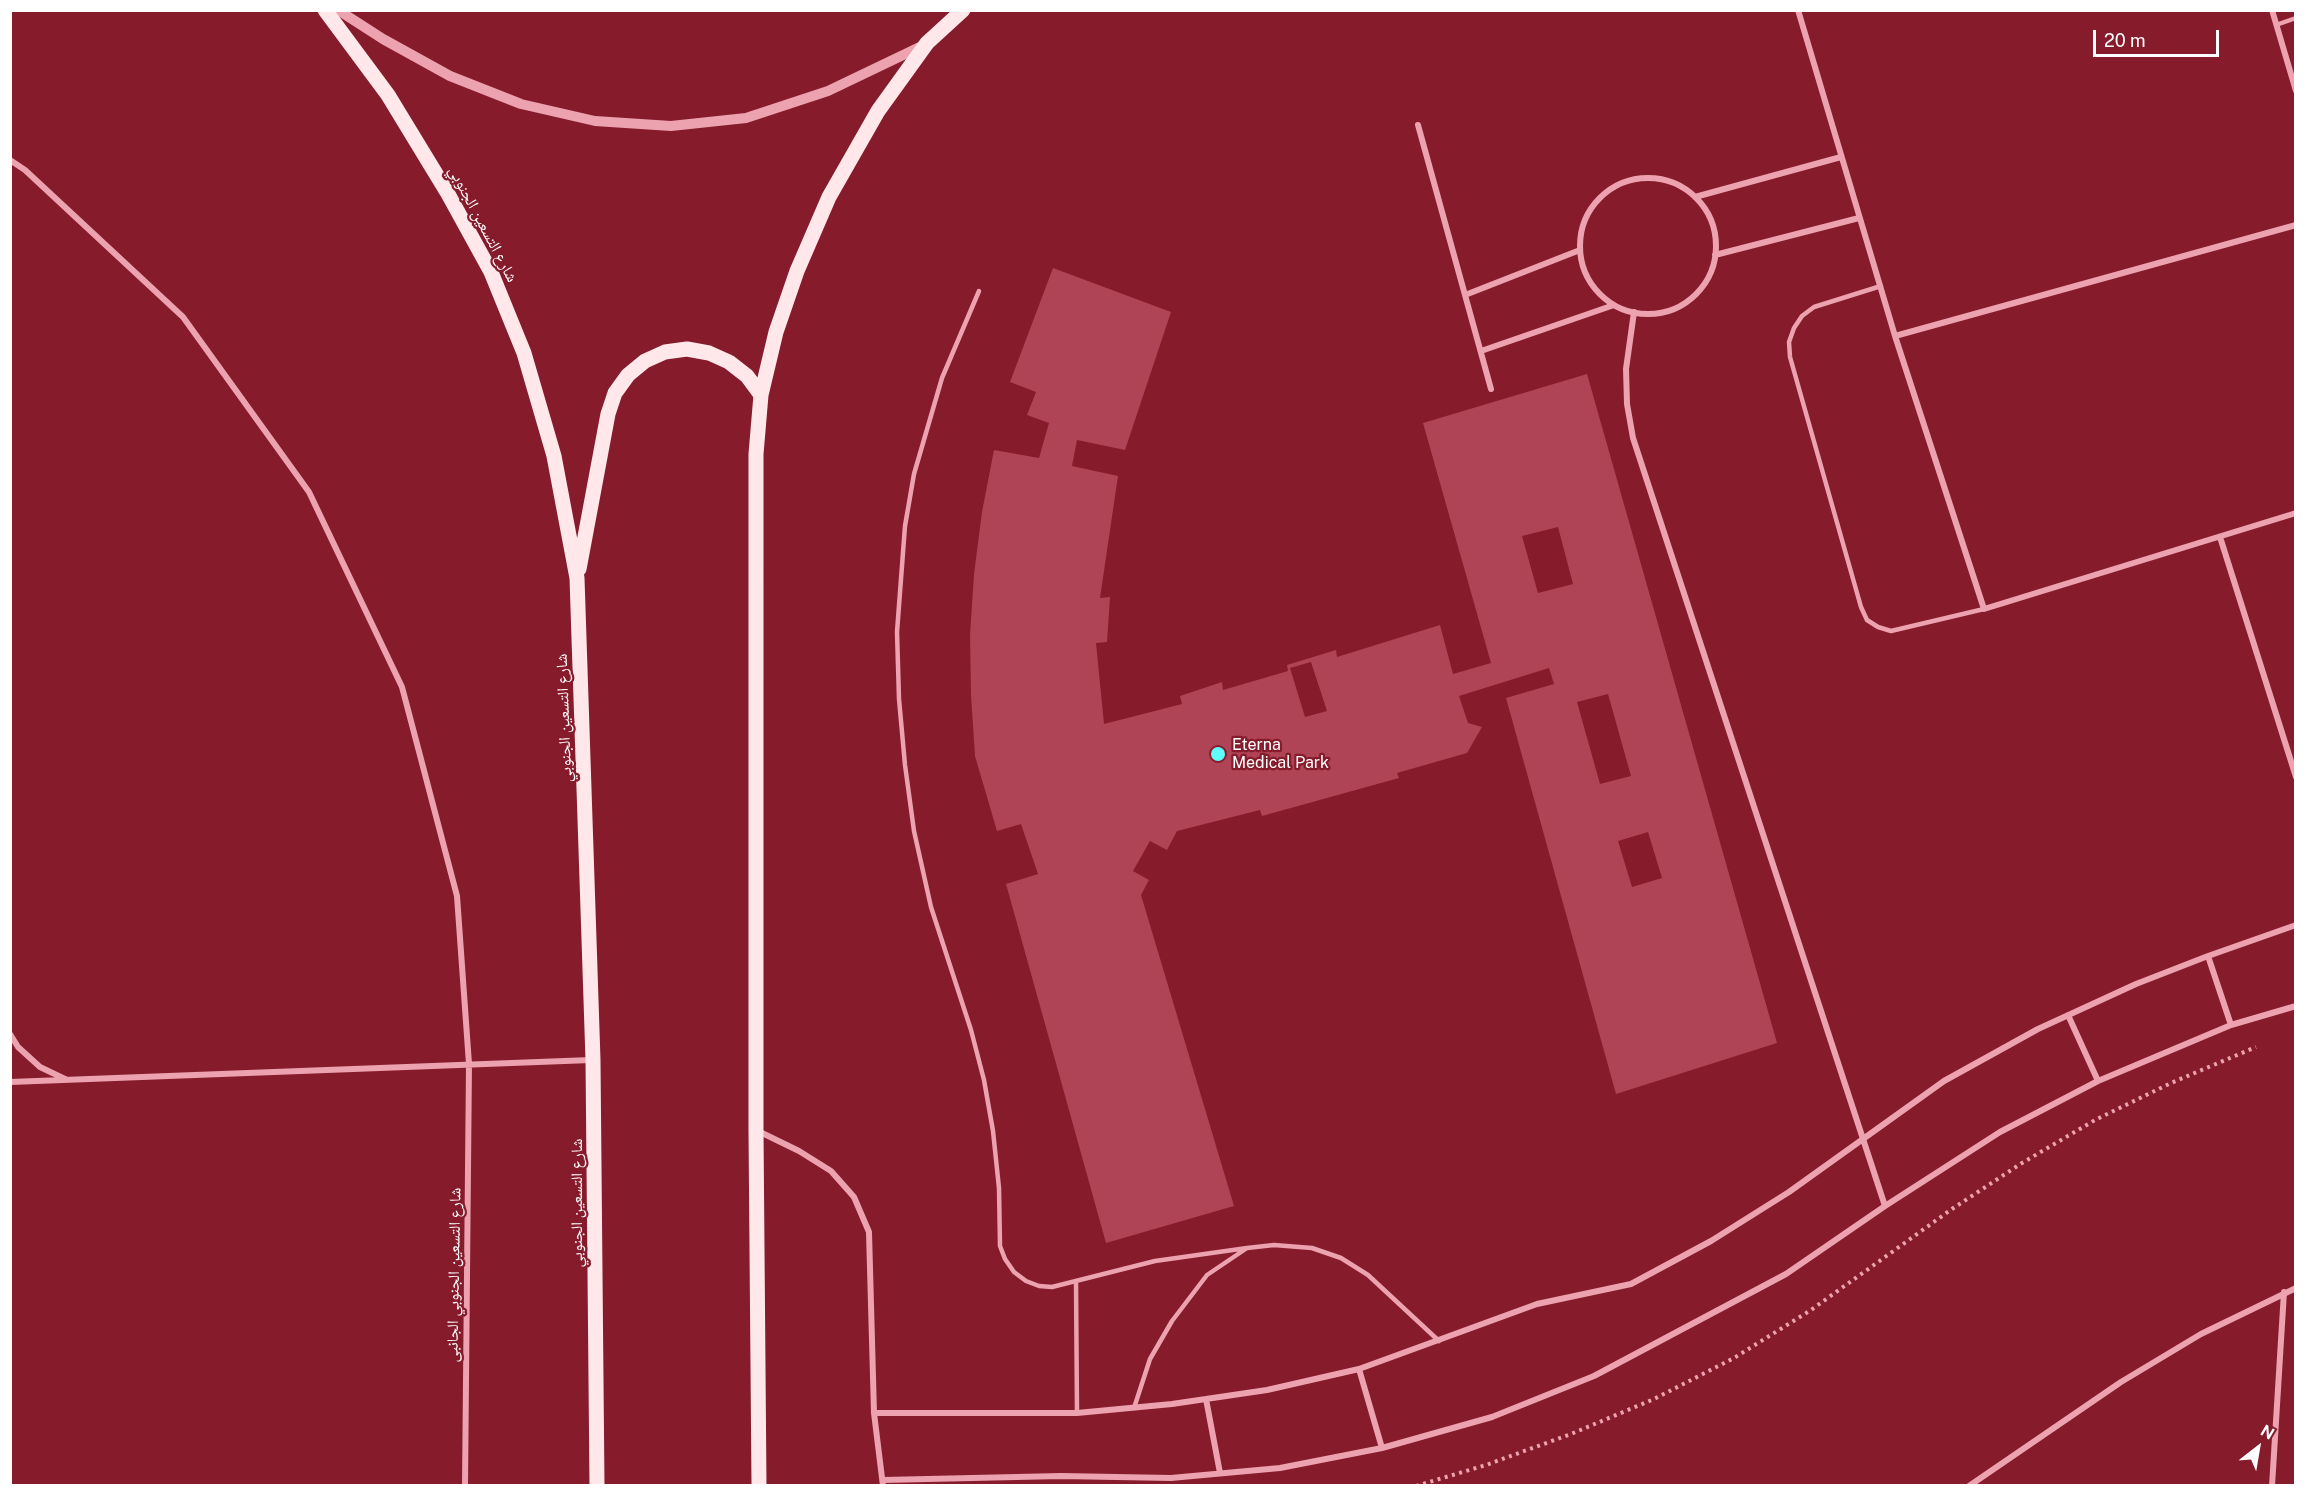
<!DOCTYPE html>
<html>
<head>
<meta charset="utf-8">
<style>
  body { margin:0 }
  #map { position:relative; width:2306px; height:1496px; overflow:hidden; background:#861b2c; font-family:"Public Sans",sans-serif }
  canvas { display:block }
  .frame { position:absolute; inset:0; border:12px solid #fff; pointer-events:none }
  .north { position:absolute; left:2228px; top:1418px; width:60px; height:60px; -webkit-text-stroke:4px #861b2c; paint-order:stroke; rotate:31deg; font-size:16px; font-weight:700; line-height:24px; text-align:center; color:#fff }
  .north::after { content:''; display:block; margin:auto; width:21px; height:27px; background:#fff; clip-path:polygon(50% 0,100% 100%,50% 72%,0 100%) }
  .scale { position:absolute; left:2093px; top:30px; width:126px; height:27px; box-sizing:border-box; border:3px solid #fff; border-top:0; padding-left:8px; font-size:18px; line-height:21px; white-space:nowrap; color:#fff; -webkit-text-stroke:4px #861b2c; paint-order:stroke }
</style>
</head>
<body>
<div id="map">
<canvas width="2306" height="1496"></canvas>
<div class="frame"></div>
<div class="north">N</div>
<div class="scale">20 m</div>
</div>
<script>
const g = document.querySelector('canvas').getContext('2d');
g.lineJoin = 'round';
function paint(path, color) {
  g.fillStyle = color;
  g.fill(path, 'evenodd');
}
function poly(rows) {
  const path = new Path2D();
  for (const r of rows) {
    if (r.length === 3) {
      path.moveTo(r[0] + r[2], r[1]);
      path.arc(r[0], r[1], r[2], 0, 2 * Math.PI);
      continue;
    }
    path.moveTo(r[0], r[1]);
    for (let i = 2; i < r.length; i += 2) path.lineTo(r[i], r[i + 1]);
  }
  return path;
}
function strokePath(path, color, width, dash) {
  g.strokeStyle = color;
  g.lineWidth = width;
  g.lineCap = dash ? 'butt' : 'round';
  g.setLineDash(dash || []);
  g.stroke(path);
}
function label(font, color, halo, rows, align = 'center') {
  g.font = font + ' "Public Sans","Noto Naskh Arabic",sans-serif';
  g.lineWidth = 4.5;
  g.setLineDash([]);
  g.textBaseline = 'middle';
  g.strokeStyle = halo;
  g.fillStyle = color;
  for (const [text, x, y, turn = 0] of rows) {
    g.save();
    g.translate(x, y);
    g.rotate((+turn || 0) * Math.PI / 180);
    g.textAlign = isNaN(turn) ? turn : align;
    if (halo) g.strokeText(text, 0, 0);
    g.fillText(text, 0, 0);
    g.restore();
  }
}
const building = poly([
  [1053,268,1171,312,1125,450,1077,440,1072,466,1118,476,1100,598,1110,597,1107,642,1096,643,1104,724,1182,704,1180,696,1222,682,1223,690,1288,671,1287,665,1336,650,1337,657,1440,625,1453,674,1491,663,1423,423,1587,374,1777,1043,1616,1094,1506,698,1554,684,1549,668,1459,696,1468,723,1482,727,1467,753,1397,773,1399,778,1262,816,1260,810,1177,831,1167,850,1150,841,1133,871,1149,880,1141,895,1234,1206,1106,1243,1006,884,1038,874,1021,824,997,831,975,756,971,695,970,635,974,574,982,512,994,450,1039,458,1049,423,1027,415,1036,392,1010,382],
  [1558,527,1573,584,1538,593,1522,536],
  [1311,662,1327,711,1305,717,1290,668],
  [1608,694,1631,776,1600,784,1577,702],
  [1648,832,1662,878,1632,887,1618,841]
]);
const path = poly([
  [1416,1486,1486,1465,1571,1434,1654,1399,1734,1358,1811,1310,1952,1209,2022,1163,2095,1120,2171,1083,2256,1047]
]);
const service = poly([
  [2276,25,2296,18],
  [1881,286,1814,307,1802,316,1794,328,1789,342,1790,357,1861,607,1867,620,1878,627,1891,631,1984,609],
  [979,291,942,378,914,474,905,526,897,632,899,699,905,765,914,831,931,907,971,1030,984,1080,993,1131,999,1188,1000,1246,1005,1259,1014,1272,1026,1281,1039,1286,1052,1287,1155,1261,1247,1248],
  [1076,1281,1077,1413],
  [1134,1408,1150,1359,1172,1321,1207,1275,1247,1248,1274,1245,1312,1248,1341,1258,1368,1275,1439,1341]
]);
const minor = poly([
  [1798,10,1895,336,1984,609,2296,513],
  [2272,10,2296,91],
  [1418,125,1491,389],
  [10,160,25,170,183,317,309,492,402,687,457,896,469,1064,465,1486],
  [1648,246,68],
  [1695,197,1841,157],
  [1715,255,1859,218],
  [1465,295,1580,250],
  [1634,312,1626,369,1627,404,1633,438,1885,1206],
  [1895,336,2296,225],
  [1481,351,1614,305],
  [2220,537,2296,777],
  [2208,956,2231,1025],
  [2068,1015,2098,1081],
  [10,1034,18,1047,40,1067,65,1079],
  [10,1082,591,1060],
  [758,1131,799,1151,831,1171,854,1197,869,1232,874,1413,883,1486],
  [1359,1369,1382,1448],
  [1206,1399,1220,1473],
  [874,1413,1077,1413,1172,1404,1267,1390,1359,1369,1537,1304,1631,1284,1711,1241,1789,1192,1944,1081,2038,1029,2136,984,2208,956,2296,925],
  [883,1480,1061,1476,1171,1478,1280,1468,1382,1448,1492,1417,1594,1376,1786,1274,1885,1206,2000,1132,2098,1081,2231,1025,2296,1006],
  [1969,1486,2121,1382,2201,1334,2296,1288],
  [2272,1486,2284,1292]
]);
const tertiary = poly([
  [338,10,383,39,450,76,521,104,595,121,671,126,746,118,828,91,924,45]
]);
const primary = poly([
  [325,10,388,95,447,192,491,272,524,353,554,456,577,578,593,1060,597,1486],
  [579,569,608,414,615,393,628,375,645,361,665,352,687,349,709,353,729,362,747,376,761,395],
  [759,1486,756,1130,756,454,761,395,776,332,797,271,829,197,878,111,927,43,963,10]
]);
const markers = [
  [1218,754,8,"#5ffdfb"]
];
const streetNames = [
  ["شارع التسعين الجنوبي",483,224,62],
  ["شارع التسعين الجنوبي",564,718,-92],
  ["شارع التسعين الجنوبي",577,1203,-90],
  ["شارع التسعين الجنوبي الجانبى",454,1275,-89]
];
const poiNames = [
  ["Eterna",1232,745],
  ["Medical Park",1232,763]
];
paint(building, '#af4456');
strokePath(path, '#eca2af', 4, [3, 4.5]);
strokePath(service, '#eca2af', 4.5);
strokePath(minor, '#eca2af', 6);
strokePath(tertiary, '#eca2af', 10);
strokePath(primary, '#ffe7ea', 15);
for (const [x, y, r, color] of markers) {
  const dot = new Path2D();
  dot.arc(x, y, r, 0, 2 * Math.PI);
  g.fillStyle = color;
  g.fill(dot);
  strokePath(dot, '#861b2c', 2);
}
label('16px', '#fff', '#861b2c', streetNames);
label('16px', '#fff', '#861b2c', poiNames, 'left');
</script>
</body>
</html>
